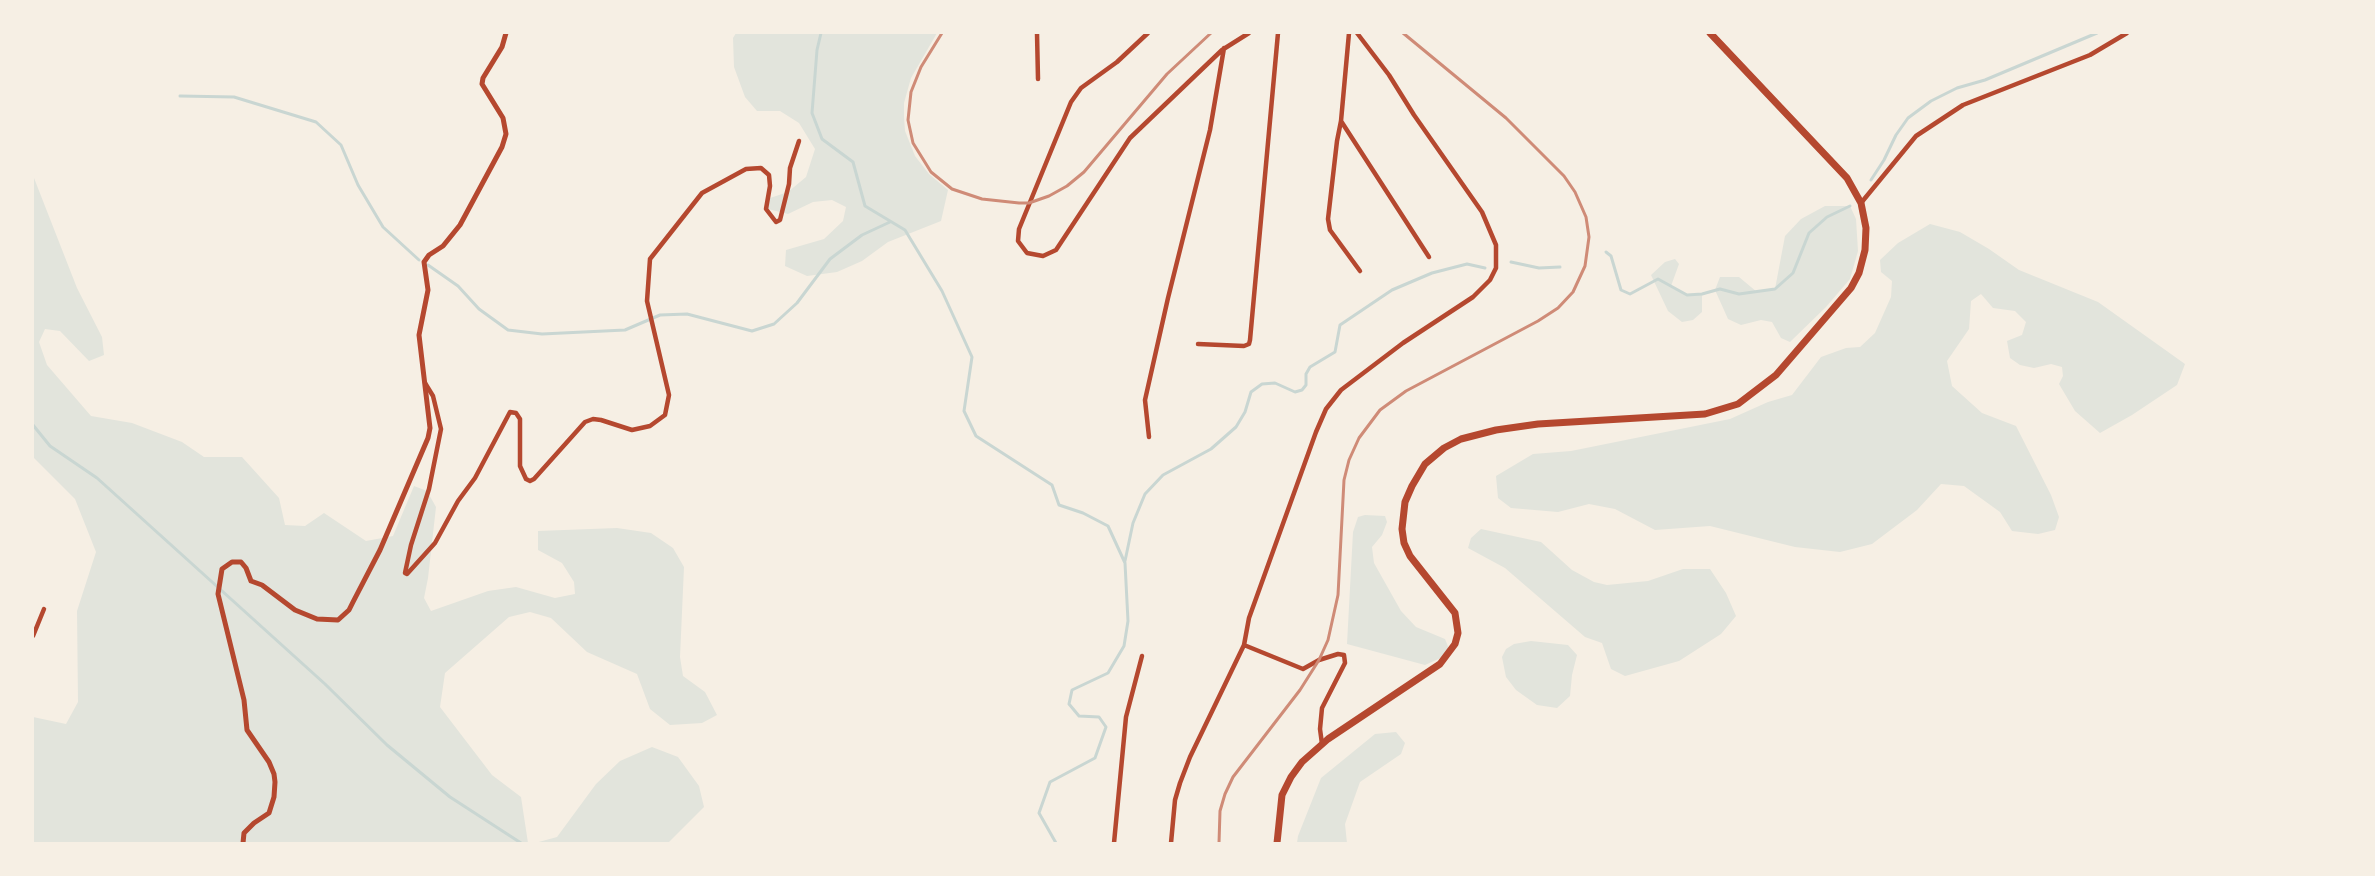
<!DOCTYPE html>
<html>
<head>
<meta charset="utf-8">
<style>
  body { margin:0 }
  #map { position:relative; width:2375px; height:876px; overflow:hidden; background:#f6efe4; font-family:"PT Sans Narrow",sans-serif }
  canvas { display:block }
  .frame { position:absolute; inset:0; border:34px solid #f6efe4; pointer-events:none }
</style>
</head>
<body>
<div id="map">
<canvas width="2375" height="876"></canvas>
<div class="frame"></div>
</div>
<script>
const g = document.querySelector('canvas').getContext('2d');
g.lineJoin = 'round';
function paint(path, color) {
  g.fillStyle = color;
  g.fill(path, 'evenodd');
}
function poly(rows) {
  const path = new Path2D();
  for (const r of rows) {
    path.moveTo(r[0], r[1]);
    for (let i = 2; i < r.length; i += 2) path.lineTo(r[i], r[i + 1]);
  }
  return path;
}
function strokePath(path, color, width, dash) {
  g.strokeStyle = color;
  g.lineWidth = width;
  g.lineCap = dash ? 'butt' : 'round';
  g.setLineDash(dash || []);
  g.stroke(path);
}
const green = poly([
  [736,33,937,33,911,78,904,103,904,117,905,131,915,156,929,174,948,190,941,221,888,242,862,261,837,272,807,276,785,266,786,250,824,239,843,221,846,207,832,200,813,202,788,214,768,209,770,198,788,192,806,177,815,149,799,123,780,111,757,111,745,97,734,67,733,38],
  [34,178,77,288,102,337,104,355,89,361,60,331,45,329,39,342,47,365,91,416,132,423,182,442,204,457,242,457,279,498,285,525,305,526,324,513,366,541,393,536,414,486,427,491,436,507,428,578,424,598,431,611,488,591,516,587,555,598,575,594,574,582,562,563,538,550,538,531,617,528,651,533,673,548,684,567,680,657,683,676,705,692,717,715,702,723,670,725,650,709,637,674,587,652,551,618,530,612,509,617,445,673,440,707,492,775,521,797,528,843,33,843,33,717,66,724,78,702,77,611,96,552,75,499,33,457],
  [1825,206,1850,206,1856,219,1858,251,1850,279,1826,307,1790,342,1781,338,1772,322,1761,320,1741,325,1728,319,1715,290,1720,277,1739,277,1757,292,1775,289,1785,236,1801,219],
  [1930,224,1960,232,1989,249,2019,270,2098,302,2185,364,2177,385,2132,415,2100,433,2075,411,2059,384,2063,376,2062,367,2051,364,2034,368,2020,365,2010,358,2007,341,2022,335,2026,322,2015,311,1993,308,1981,294,1971,301,1969,329,1947,361,1952,386,1982,413,2016,426,2051,495,2059,517,2055,530,2038,534,2012,531,2000,512,1964,486,1941,484,1917,510,1872,544,1840,552,1795,547,1710,526,1655,530,1615,509,1589,504,1558,512,1511,508,1498,498,1496,476,1533,454,1571,451,1730,419,1768,402,1792,395,1821,357,1846,348,1860,347,1875,333,1891,297,1892,281,1881,272,1880,260,1898,243],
  [1675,259,1679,264,1671,286,1687,295,1702,294,1702,312,1693,320,1682,322,1668,311,1651,275,1665,262],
  [1365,515,1385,516,1387,522,1382,535,1372,547,1374,563,1401,611,1416,627,1445,639,1449,649,1445,656,1425,665,1347,644,1353,532,1358,517],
  [1481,529,1541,542,1572,570,1594,582,1607,585,1648,581,1683,569,1710,569,1726,593,1736,616,1721,634,1679,661,1625,676,1611,669,1602,643,1585,637,1505,568,1468,548,1471,538],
  [1531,641,1568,645,1577,655,1572,675,1570,696,1557,708,1537,705,1516,690,1506,677,1502,657,1506,649,1514,644],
  [1396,732,1405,743,1401,754,1360,782,1345,824,1347,843,1297,843,1298,836,1321,778,1375,734],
  [652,747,678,757,699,786,704,807,668,843,535,843,557,837,596,784,620,761]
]);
const stream = poly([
  [821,33,817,50,812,113,822,139,853,162,865,206,905,230,942,291,972,357,964,411,976,436,1052,485,1059,505,1083,513,1108,526,1125,563,1128,621,1124,646,1108,673,1072,690,1069,704,1079,716,1099,717,1106,727,1095,758,1050,782,1039,813,1056,843],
  [180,96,234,97,316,122,341,145,358,185,383,227,419,260],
  [1871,180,1884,160,1896,135,1908,118,1931,101,1957,88,1985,80,2097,33],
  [1606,252,1611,256,1621,290,1630,294,1658,279,1687,295,1702,294,1720,289,1739,294,1775,289,1793,273,1809,233,1827,217,1850,206],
  [1511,262,1539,268,1560,267],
  [428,265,458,286,479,309,508,330,542,334,625,330,660,315,687,314,752,331,774,324,797,303,830,259,862,235,890,222],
  [33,425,50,446,97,478,325,684,387,745,450,797,521,843],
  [1125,561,1133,523,1145,494,1163,475,1211,449,1236,427,1245,412,1251,392,1262,384,1275,383,1295,392,1302,390,1306,385,1306,374,1310,367,1335,352,1340,325,1392,290,1432,273,1467,264,1485,268]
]);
const minor = poly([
  [1037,33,1038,79],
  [1148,33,1117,62,1081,88,1071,102,1019,229,1018,241,1027,253,1043,256,1056,250,1130,138,1222,50,1249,33],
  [1349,33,1341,121,1337,141,1328,219,1330,230,1360,271],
  [1341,121,1429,257],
  [1861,203,1916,136,1963,105,2090,55,2127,33],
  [1198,344,1244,346,1249,344,1250,340,1278,33],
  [425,383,433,396,441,429,429,489,411,545,405,573,407,574,435,543,458,501,475,478,510,412,516,413,520,419,520,466,526,479,530,481,534,479,585,422,593,419,601,420,632,430,650,426,665,415,669,395,647,301,650,259,702,193,746,169,761,168,769,175,770,186,766,209,776,222,780,220,789,184,790,168,799,141],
  [1149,437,1145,400,1168,298,1210,130,1224,48],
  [33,636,44,609],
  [1244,645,1303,669,1319,660,1338,654,1344,655,1345,663,1322,708,1320,729,1322,744],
  [1114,843,1126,717,1142,656],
  [1171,843,1175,800,1180,783,1190,757,1244,645,1249,618,1316,432,1326,409,1341,390,1403,343,1473,297,1490,280,1496,268,1496,245,1482,212,1414,115,1389,75,1357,33]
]);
const tertiary = poly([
  [243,843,244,833,254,823,269,813,274,797,275,782,274,774,269,762,247,730,244,700,218,594,222,569,232,562,241,562,246,568,251,581,262,585,295,610,317,619,338,620,349,610,353,602,380,550,428,438,430,428,419,335,428,290,424,262,429,255,443,246,460,225,502,147,506,134,503,118,482,84,483,78,502,47,506,33]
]);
const trunk = poly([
  [1277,843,1282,795,1291,777,1302,762,1328,739,1440,664,1455,644,1458,633,1455,613,1410,556,1404,543,1402,529,1405,502,1412,486,1425,464,1444,448,1461,439,1496,430,1538,424,1705,414,1738,404,1776,375,1851,288,1859,273,1865,250,1866,228,1861,203,1847,178,1710,33]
]);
const rail = poly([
  [942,33,921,67,911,92,908,120,913,143,931,172,952,189,982,199,1019,203,1029,203,1049,196,1067,186,1084,172,1167,74,1211,33],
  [1219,843,1220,811,1225,794,1233,777,1300,690,1319,660,1328,640,1338,595,1344,480,1349,460,1359,438,1380,410,1406,391,1538,321,1558,308,1573,292,1585,266,1589,237,1586,217,1575,192,1564,176,1506,118,1403,33]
]);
paint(green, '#e2e4dc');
strokePath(stream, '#c9d6d2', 3);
strokePath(minor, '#b5482f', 4.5);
strokePath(tertiary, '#b5482f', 5);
strokePath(trunk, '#b5482f', 7);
strokePath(rail, '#cf8b77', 3);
</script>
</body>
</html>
